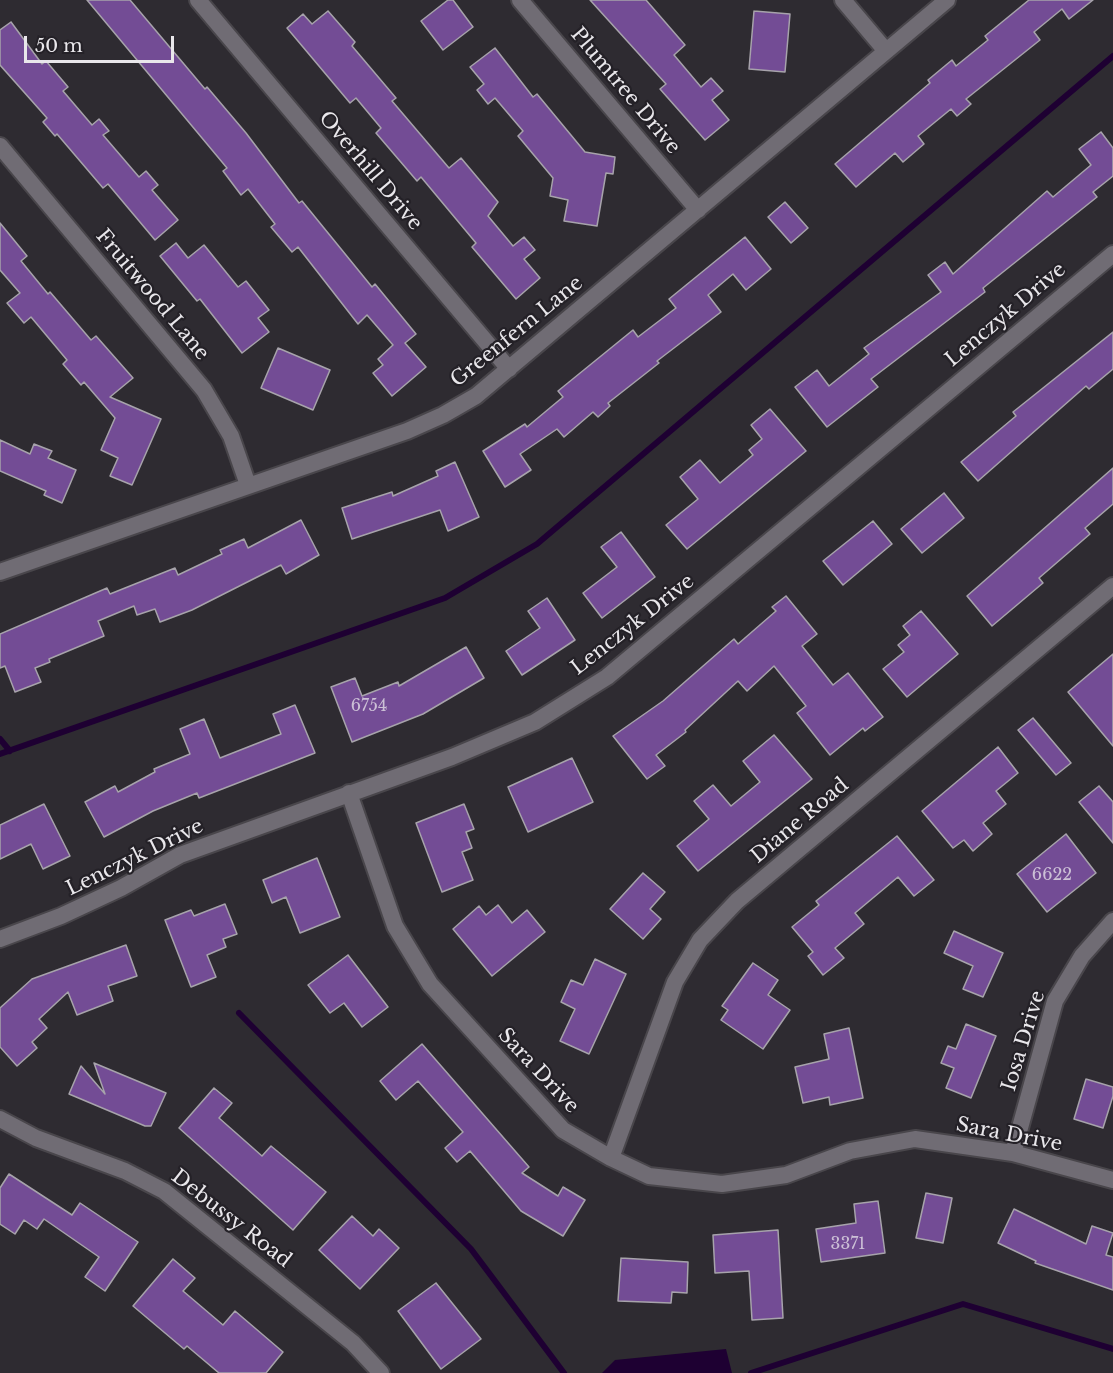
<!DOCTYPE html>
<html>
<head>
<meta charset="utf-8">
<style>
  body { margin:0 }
  #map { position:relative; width:1113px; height:1373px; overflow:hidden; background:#2e2b31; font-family:"Libre Baskerville",serif }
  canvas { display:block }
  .scale { position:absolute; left:24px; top:36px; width:150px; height:27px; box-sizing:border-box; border:3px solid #e9e7eb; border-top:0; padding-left:8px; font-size:18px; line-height:21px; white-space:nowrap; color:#e9e7eb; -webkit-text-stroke:4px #242127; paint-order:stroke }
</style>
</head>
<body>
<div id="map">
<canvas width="1113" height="1373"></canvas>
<div class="scale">50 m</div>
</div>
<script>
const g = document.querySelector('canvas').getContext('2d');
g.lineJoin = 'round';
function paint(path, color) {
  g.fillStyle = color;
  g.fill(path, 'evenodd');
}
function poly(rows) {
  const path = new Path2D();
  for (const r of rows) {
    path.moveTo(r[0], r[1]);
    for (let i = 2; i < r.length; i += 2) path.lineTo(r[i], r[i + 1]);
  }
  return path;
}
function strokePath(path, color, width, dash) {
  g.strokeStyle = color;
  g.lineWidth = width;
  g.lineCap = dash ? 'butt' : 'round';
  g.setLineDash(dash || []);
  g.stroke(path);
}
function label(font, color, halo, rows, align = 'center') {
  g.font = font + ' "Libre Baskerville",serif';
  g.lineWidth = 4.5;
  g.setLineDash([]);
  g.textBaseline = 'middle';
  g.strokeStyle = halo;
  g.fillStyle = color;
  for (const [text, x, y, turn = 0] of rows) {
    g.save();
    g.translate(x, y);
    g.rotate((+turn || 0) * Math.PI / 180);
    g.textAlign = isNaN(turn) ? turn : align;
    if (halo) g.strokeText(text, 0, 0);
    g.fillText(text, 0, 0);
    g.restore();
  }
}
const water = poly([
  [726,1349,732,1373,602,1373,615,1360]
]);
const stream = poly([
  [0,739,10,751],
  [0,754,445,598,537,544,1113,56],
  [239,1013,471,1249,564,1373],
  [751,1373,963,1304,1113,1349]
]);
const building = poly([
  [87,0,130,0,205,89,207,87,246,133,299,203,302,201,372,287,375,284,416,334,405,343,426,367,392,396,373,373,383,365,378,359,393,345,367,315,358,324,298,247,292,252,271,227,275,224,248,189,241,195,223,171,227,168,87,0],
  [448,0,453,0,473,27,443,50,421,21,448,0],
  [590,0,646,0,685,45,674,55,701,87,711,78,723,91,712,100,729,120,705,140,660,89,666,84,590,0],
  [1029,0,1093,0,1069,19,1062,9,1034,32,1040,40,966,99,971,104,957,116,951,109,918,136,924,144,903,162,895,153,856,187,835,164,930,83,928,80,952,60,956,66,988,40,985,36,1029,0],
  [328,11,355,42,352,46,396,98,392,101,449,168,461,158,498,202,488,216,513,246,524,237,535,250,524,259,540,278,516,299,472,247,476,243,421,177,417,181,376,133,381,128,356,98,350,103,287,28,303,14,312,24,328,11],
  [754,11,790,14,785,72,749,69,754,11],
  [11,22,42,64,46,61,68,87,63,91,92,125,99,119,109,131,103,135,139,177,146,171,158,185,152,190,178,220,155,240,108,184,103,188,57,134,55,136,43,122,47,118,0,65,0,30,11,22],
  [495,48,533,97,537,94,585,152,615,157,613,174,606,173,597,226,564,221,568,200,550,196,553,178,518,136,523,131,495,98,488,104,477,90,484,84,470,67,495,48],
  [1101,132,1113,148,1113,176,1093,192,1097,197,983,288,985,292,871,379,878,387,827,427,795,387,817,370,829,386,869,354,864,348,941,292,928,275,945,262,953,274,1047,191,1053,197,1091,165,1079,149,1101,132],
  [785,202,808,228,791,243,768,217,785,202],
  [0,223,27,256,21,261,48,294,50,292,91,340,96,336,133,378,110,397,161,419,132,485,110,476,118,458,101,450,115,418,84,382,81,385,63,364,67,360,31,317,24,323,7,303,20,293,0,270,0,223],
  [745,237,771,269,746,290,733,274,708,295,721,312,657,361,659,363,608,403,610,406,598,417,593,412,564,437,557,429,520,454,531,470,505,487,483,451,525,424,527,427,563,397,558,391,633,330,638,337,676,308,669,299,745,237],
  [176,243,188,258,204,245,238,287,246,281,269,310,258,318,269,332,242,353,200,299,197,301,160,256,176,243],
  [1113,332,1113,369,1089,389,1086,386,978,481,961,462,1016,416,1013,412,1113,332],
  [278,348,330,370,313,410,261,388,278,348],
  [770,409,806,451,687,549,666,525,698,499,680,477,700,460,720,483,753,455,749,450,762,439,751,425,770,409],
  [0,440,30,454,34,444,52,451,48,458,76,470,62,503,44,495,46,491,0,471,0,440],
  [455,462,479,517,448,531,440,510,352,539,342,508,392,492,393,496,438,476,436,471,455,462],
  [1113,468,1113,504,1085,528,1090,534,1039,578,1043,583,992,626,967,596,1113,468],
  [944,493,964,518,922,553,901,529,944,493],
  [301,520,319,555,286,574,281,565,192,610,160,622,155,609,137,615,134,606,98,621,104,636,49,659,50,662,35,668,41,682,15,692,5,666,0,668,0,634,107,588,110,594,175,568,178,575,222,554,220,550,244,539,248,548,301,520],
  [873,521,892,544,843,585,823,561,873,521],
  [621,532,655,577,602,618,583,593,617,567,601,547,621,532],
  [786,596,817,634,802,646,833,685,848,673,883,717,865,731,863,728,830,755,797,713,806,706,774,666,747,691,738,681,685,730,686,732,656,755,665,766,647,779,613,736,663,701,734,639,738,644,776,611,772,607,786,596],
  [547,598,575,640,522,675,506,651,540,628,528,611,547,598],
  [921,611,958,654,907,697,883,669,904,652,898,645,910,635,903,626,921,611],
  [466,647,484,678,423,714,352,742,331,687,355,678,362,696,398,682,399,686,466,647],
  [1113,654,1113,746,1068,692,1113,654],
  [295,705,315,753,199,798,197,793,153,811,104,837,85,802,115,786,118,792,155,772,154,769,190,754,180,729,204,719,220,758,281,734,273,714,295,705],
  [1033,718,1071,763,1056,775,1018,730,1033,718],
  [774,735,812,779,698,871,677,846,709,819,694,801,713,785,731,806,760,782,743,761,774,735],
  [998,747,1018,773,996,791,1006,804,983,823,992,834,973,851,964,840,953,848,922,811,998,747],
  [572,758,593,802,528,832,508,787,572,758],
  [1099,786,1113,802,1113,843,1079,802,1099,786],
  [44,804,70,856,43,869,31,844,0,859,0,825,44,804],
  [464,804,474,829,466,832,472,848,462,852,473,880,442,892,416,823,464,804],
  [1066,834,1096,873,1047,912,1017,874,1066,834],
  [897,836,934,880,914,896,898,877,855,913,864,924,835,948,844,958,823,975,808,956,813,952,792,927,819,905,816,901,897,836],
  [317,858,340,917,300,933,286,897,272,903,263,880,317,858],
  [643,873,665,892,650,909,661,919,643,939,610,909,643,873],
  [225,904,237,934,223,939,226,947,207,955,216,977,191,987,165,920,191,910,194,916,225,904],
  [498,905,512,923,527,910,545,932,492,976,453,929,479,906,486,915,498,905],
  [954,931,1003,953,983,997,963,989,973,966,944,953,954,931],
  [126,945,137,976,108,986,113,1001,77,1015,68,992,39,1019,47,1028,32,1042,37,1048,17,1066,0,1047,0,1008,32,979,126,945],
  [348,955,388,1007,362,1027,344,1003,330,1013,308,985,348,955],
  [595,959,626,974,589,1054,560,1041,575,1009,561,1002,571,980,583,985,595,959],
  [753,963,778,980,768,995,790,1010,763,1049,721,1020,728,1010,722,1006,753,963],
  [966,1024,996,1036,971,1098,946,1088,954,1068,941,1063,948,1046,956,1049,966,1024],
  [849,1028,863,1098,830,1105,829,1097,803,1103,795,1067,829,1059,824,1034,849,1028],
  [422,1044,529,1167,522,1173,558,1196,563,1187,585,1200,563,1236,521,1211,470,1151,457,1162,445,1148,463,1132,418,1081,396,1100,380,1081,422,1044],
  [94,1063,166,1093,151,1126,145,1126,69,1094,81,1066,105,1094,94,1063],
  [1086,1079,1113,1087,1113,1096,1103,1128,1074,1119,1086,1079],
  [214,1088,232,1103,219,1118,262,1156,271,1146,326,1192,293,1230,179,1128,214,1088],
  [9,1174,72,1215,80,1203,138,1242,105,1291,85,1277,99,1257,44,1219,37,1229,24,1220,15,1234,0,1224,0,1188,9,1174],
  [926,1193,952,1198,943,1243,916,1238,926,1193],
  [878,1201,885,1253,821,1262,816,1229,856,1223,854,1204,878,1201],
  [1014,1209,1086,1244,1092,1226,1113,1233,1106,1255,1113,1257,1113,1290,1035,1263,1036,1261,998,1243,1014,1209],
  [352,1216,373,1236,379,1229,399,1248,360,1289,319,1250,352,1216],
  [778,1230,783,1318,752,1320,749,1271,715,1273,713,1235,778,1230],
  [621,1258,688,1262,687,1293,672,1292,671,1303,618,1301,621,1258],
  [173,1259,195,1278,183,1291,223,1325,235,1311,283,1352,266,1373,219,1373,187,1346,184,1349,133,1306,173,1259],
  [436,1283,481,1339,441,1369,398,1311,436,1283]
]);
const street = poly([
  [198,0,509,369],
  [520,0,698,210],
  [843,0,886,51],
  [0,146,204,390,231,436,248,485],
  [0,572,407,431,443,415,476,396,947,0],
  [349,793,395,926,430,984,563,1130,611,1158,649,1176,722,1184,786,1175,850,1151,915,1139,1013,1153,1113,1180],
  [0,939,61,916,121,888,180,855,452,757,535,722,607,677,1113,254],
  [0,1119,36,1138,125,1171,164,1191,353,1343,381,1373],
  [1013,1153,1055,1001,1082,956,1113,921],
  [611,1158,675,982,700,940,737,901,1113,586]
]);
const numberNames = [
  ["6754",369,706],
  ["6622",1052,875],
  ["3371",848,1244]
];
const streetNames = [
  ["Plumtree Drive",625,91,50],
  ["Overhill Drive",370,171,50],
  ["Fruitwood Lane",152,295,50],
  ["Lenczyk Drive",1006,315,-40],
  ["Greenfern Lane",517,332,-39],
  ["Lenczyk Drive",633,625,-38],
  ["Diane Road",800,821,-40],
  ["Lenczyk Drive",135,858,-26],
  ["Iosa Drive",1024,1041,-73],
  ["Sara Drive",538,1071,47],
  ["Sara Drive",1009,1135,11],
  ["Debussy Road",231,1219,38]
];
paint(water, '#1e0032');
strokePath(stream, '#1e0032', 6);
paint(building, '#734c95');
strokePath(building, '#a7a3ab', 1.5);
strokePath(street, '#49464b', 20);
strokePath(street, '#706c74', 16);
label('16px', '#ccc0d6', null, numberNames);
label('20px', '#e9e7eb', '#242127', streetNames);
</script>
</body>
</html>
